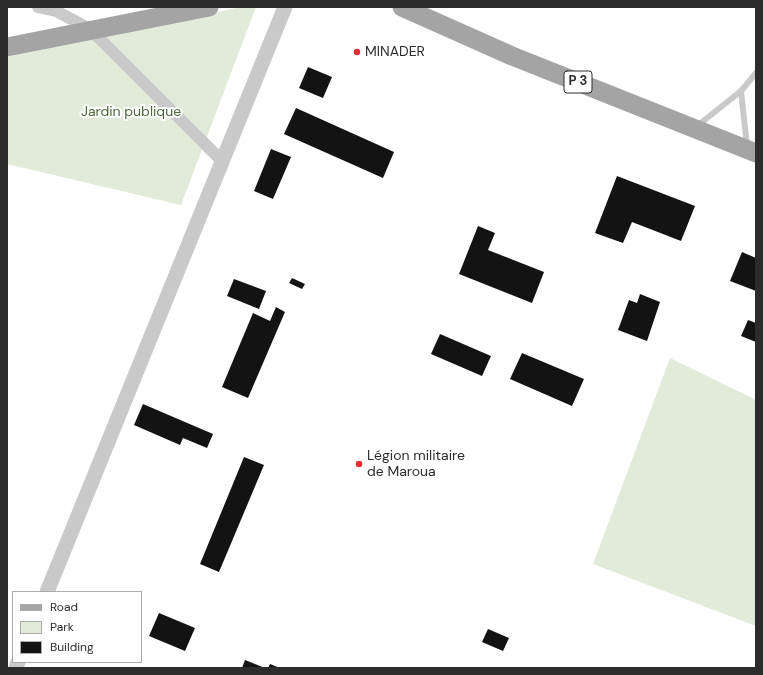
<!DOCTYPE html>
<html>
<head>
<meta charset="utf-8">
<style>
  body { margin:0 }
  #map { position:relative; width:763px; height:675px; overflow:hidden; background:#fff; font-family:"DM Sans",sans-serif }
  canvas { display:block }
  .frame { position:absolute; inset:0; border:8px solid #2c2c2c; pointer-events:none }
  .legend { position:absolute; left:12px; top:591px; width:130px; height:72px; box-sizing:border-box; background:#fff; border:1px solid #ababab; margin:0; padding:5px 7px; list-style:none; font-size:12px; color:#2c2c2c }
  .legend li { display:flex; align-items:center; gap:8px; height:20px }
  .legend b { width:20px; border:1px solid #ababab }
</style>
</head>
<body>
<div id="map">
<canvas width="763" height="675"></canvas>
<div class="frame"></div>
<ul class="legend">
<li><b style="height:5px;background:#a4a4a4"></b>Road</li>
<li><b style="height:11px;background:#e2ead9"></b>Park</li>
<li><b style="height:11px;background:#131313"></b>Building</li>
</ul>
</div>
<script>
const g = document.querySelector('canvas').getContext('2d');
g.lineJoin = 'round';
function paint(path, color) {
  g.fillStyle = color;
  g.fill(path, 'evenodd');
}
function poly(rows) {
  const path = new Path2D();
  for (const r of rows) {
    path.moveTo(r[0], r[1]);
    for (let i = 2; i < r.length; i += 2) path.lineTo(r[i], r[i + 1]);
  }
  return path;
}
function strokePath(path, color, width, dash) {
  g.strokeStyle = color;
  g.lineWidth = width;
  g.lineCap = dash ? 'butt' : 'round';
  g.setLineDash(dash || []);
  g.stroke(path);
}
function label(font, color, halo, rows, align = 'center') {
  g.font = font + ' "DM Sans",sans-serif';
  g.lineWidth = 4;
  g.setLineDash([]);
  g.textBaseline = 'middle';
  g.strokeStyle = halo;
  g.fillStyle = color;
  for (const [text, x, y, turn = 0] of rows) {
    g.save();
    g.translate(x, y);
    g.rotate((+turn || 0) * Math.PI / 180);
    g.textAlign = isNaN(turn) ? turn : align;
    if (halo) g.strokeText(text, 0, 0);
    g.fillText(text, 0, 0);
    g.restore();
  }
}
const green = poly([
  [241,7,256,7,181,205,7,164,7,57],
  [670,358,756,400,756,626,593,564]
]);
const building = poly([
  [308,67,332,77,323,98,299,88],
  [296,108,394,152,383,178,284,134],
  [271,149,291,157,273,199,254,191],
  [617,176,695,206,681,241,632,222,623,243,595,233],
  [478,226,495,233,488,250,544,272,532,303,459,274],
  [742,252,756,258,756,291,730,281],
  [292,278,305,284,302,289,289,283],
  [234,279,266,291,259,309,227,296],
  [640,294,660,302,647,341,618,330,629,300,637,303],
  [276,307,285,312,248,398,222,387,253,313,270,321],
  [748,320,756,323,756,342,741,336],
  [440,334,491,356,482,376,431,354],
  [522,353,584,379,572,406,510,379],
  [143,404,213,434,207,448,183,438,180,445,134,425],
  [244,457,264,465,219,572,200,564],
  [159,613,195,628,185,651,149,636],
  [488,629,509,638,503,651,482,642],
  [245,660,265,668,242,668],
  [270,664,280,668,268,668]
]);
const service = poly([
  [741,91,747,146],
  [697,126,741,91,756,73]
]);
const minor = poly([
  [38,7,56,11],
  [53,7,56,11,90,29,223,162]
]);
const tertiary = poly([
  [47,592,285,7],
  [16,668,18,662]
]);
const primary = poly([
  [402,7,512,56,756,153],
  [7,47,209,7]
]);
const markers = [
  [357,52,4,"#e42d33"],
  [359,464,4,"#e42d33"]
];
const shields = [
  [578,82,28]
];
const shieldNames = [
  ["P 3",578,82]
];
const poiNames = [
  ["MINADER",365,52],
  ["Légion militaire",367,456],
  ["de Maroua",367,472]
];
const parkNames = [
  ["Jardin publique",131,112]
];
paint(green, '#e2ead9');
paint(building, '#131313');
strokePath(service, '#c9c9c9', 6);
strokePath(minor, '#c9c9c9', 12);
strokePath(tertiary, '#c9c9c9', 15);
strokePath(primary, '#a4a4a4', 19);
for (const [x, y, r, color] of markers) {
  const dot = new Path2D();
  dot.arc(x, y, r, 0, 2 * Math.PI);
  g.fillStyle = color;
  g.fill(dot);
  strokePath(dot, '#fff', 1.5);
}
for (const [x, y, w] of shields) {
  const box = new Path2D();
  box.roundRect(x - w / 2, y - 11, w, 22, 3);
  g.fillStyle = '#fff';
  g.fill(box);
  strokePath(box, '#2c2c2c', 1);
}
label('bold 13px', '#2c2c2c', null, shieldNames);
label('14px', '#2c2c2c', '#fff', poiNames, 'left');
label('14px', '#4d673a', '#fff', parkNames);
</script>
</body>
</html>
